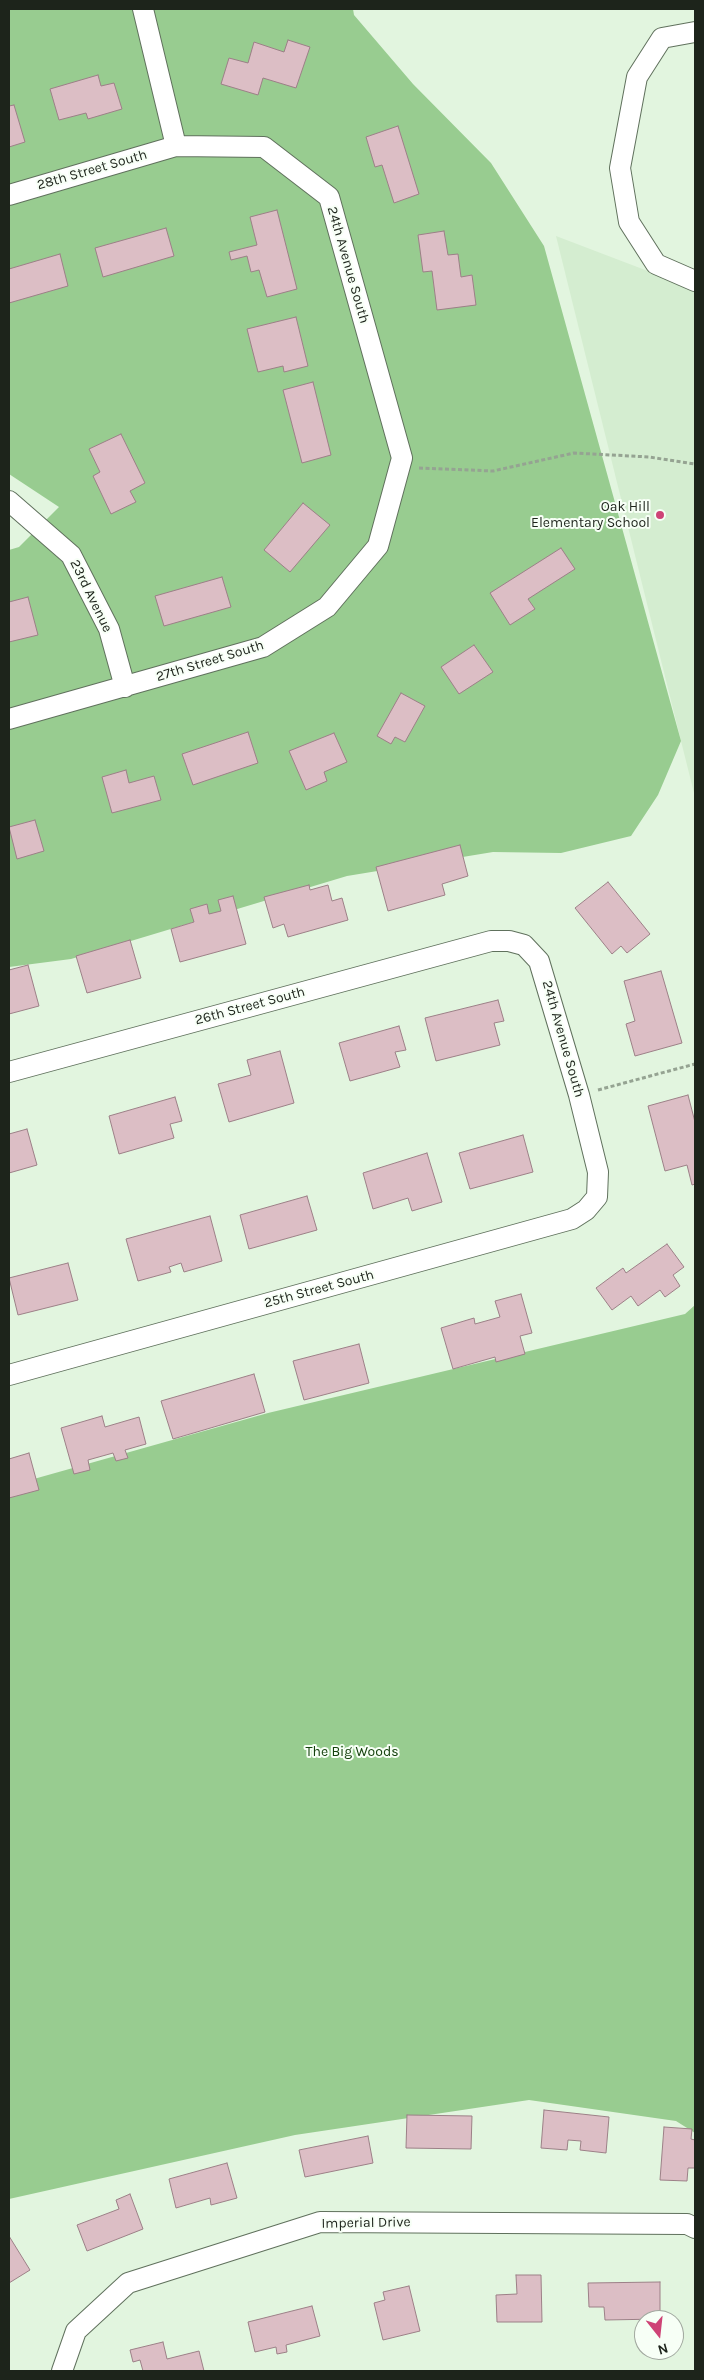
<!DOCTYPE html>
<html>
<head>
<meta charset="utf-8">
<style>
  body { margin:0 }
  #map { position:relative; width:704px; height:2380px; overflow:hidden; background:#e2f5df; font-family:Karla,sans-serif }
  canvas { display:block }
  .frame { position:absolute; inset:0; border:10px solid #1d241b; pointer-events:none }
  .north { position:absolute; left:634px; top:2310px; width:50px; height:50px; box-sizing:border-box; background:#f7fff6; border:1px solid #a0a79e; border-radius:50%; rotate:164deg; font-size:14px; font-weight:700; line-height:20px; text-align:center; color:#1d241b }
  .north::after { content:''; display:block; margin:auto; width:18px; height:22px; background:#ce4376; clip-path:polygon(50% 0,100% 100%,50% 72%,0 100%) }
</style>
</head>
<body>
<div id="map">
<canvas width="704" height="2380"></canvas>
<div class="frame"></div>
<div class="north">N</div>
</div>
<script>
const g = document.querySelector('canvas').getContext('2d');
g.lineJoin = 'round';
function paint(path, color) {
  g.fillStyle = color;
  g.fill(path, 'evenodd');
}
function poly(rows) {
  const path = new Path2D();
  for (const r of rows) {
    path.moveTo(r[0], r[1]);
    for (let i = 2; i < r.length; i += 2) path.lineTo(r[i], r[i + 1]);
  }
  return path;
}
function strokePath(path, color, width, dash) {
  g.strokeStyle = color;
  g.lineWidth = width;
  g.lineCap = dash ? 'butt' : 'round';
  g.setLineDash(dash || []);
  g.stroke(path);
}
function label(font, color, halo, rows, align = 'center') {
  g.font = font + ' Karla,sans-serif';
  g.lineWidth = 4;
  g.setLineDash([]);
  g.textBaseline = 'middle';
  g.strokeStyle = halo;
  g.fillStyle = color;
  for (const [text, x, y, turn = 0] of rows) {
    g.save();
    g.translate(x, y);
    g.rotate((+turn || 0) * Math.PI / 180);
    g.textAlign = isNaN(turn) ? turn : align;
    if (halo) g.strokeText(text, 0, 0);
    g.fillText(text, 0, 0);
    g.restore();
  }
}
const built = poly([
  [556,236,695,289,695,797,681,741]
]);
const green = poly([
  [9,9,353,9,354,15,413,84,491,163,544,246,681,741,658,795,631,836,561,853,493,852,347,876,71,959,9,967,9,550,19,547,59,507,9,474],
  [695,1305,695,2133,676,2121,529,2100,295,2135,9,2199,9,1486,268,1413,685,1314]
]);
const building = poly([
  [288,40,310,47,296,88,263,78,258,95,221,84,229,58,248,63,254,42,284,52,288,40],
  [98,75,101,86,114,83,122,109,88,119,86,113,59,120,50,89,98,75],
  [14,105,25,142,9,147,9,106,14,105],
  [398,126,419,194,394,203,382,165,375,167,366,137,398,126],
  [277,210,297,289,267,297,259,270,251,272,247,256,231,260,229,252,257,245,250,217,277,210],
  [166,228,174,256,103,277,95,248,166,228],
  [444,231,448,255,458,254,461,277,472,275,476,305,437,310,432,271,423,272,418,235,444,231],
  [60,254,68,286,9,303,9,269,60,254],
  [296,317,308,366,284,372,283,366,258,372,247,329,296,317],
  [313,382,331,455,302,463,283,390,313,382],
  [121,434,145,483,130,491,136,502,111,514,93,476,100,472,89,449,121,434],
  [303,503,330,525,290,572,264,550,303,503],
  [561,548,575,569,528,599,535,609,510,625,490,593,561,548],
  [222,577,231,607,164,626,155,596,222,577],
  [28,597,38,635,9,642,9,602,28,597],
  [474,645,493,672,459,694,441,667,474,645],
  [401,693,425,706,405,742,395,737,391,744,377,736,401,693],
  [248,732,258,763,193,785,182,754,248,732],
  [334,733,347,762,324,772,327,781,306,790,289,751,334,733],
  [126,770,129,783,154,776,161,800,112,813,102,777,126,770],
  [35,820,44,851,17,859,9,827,35,820],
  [460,845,468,876,442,884,445,895,388,911,376,867,460,845],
  [608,882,650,934,627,953,621,946,612,954,575,908,608,882],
  [309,885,310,890,328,885,332,901,342,898,348,920,288,937,284,924,273,928,264,897,309,885],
  [233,896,246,944,180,962,171,929,194,922,190,909,207,904,209,914,221,911,218,900,233,896],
  [130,940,141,978,87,993,76,956,130,940],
  [28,965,39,1006,9,1014,9,970,28,965],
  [661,971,682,1043,635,1056,626,1024,635,1021,624,981,661,971],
  [498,1000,504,1021,494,1023,500,1045,436,1061,425,1018,498,1000],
  [399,1026,406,1050,395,1052,400,1067,350,1081,339,1043,399,1026],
  [280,1051,294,1103,229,1122,218,1084,251,1075,247,1060,280,1051],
  [688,1095,695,1122,695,1184,692,1185,687,1165,665,1171,648,1106,688,1095],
  [175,1097,182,1121,170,1124,174,1138,119,1154,109,1116,175,1097],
  [27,1129,37,1165,9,1173,9,1134,27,1129],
  [523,1135,533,1172,470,1189,459,1153,523,1135],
  [427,1153,442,1202,412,1211,408,1198,373,1209,363,1173,427,1153],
  [307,1196,317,1230,249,1249,240,1215,307,1196],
  [210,1216,222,1261,184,1272,181,1263,169,1267,171,1272,138,1281,126,1239,210,1216],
  [667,1244,684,1267,673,1275,680,1286,665,1297,660,1290,638,1306,631,1296,612,1310,596,1288,623,1268,626,1273,667,1244],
  [68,1263,78,1300,18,1315,9,1278,68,1263],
  [521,1294,532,1333,520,1336,525,1354,496,1362,495,1357,453,1369,441,1328,474,1318,475,1324,500,1317,495,1301,521,1294],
  [359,1344,369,1383,304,1400,293,1361,359,1344],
  [254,1374,265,1412,173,1439,161,1401,254,1374],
  [102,1416,105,1427,139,1417,146,1444,125,1450,128,1458,116,1461,113,1453,88,1460,90,1470,74,1474,61,1428,102,1416],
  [29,1453,39,1490,9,1498,9,1459,29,1453],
  [544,2110,609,2117,606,2153,580,2150,581,2141,568,2140,567,2150,541,2148,544,2110],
  [407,2115,472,2116,471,2149,406,2148,407,2115],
  [664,2127,692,2129,691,2139,695,2140,695,2168,688,2168,687,2181,660,2180,664,2127],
  [368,2136,373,2163,305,2177,299,2150,368,2136],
  [227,2163,237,2198,211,2205,210,2198,176,2208,169,2179,227,2163],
  [130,2194,143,2229,87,2251,77,2225,119,2209,116,2200,130,2194],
  [9,2236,30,2270,9,2283,9,2236],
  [516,2275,541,2275,542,2322,497,2322,496,2295,517,2294,516,2275],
  [660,2282,660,2319,605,2320,604,2307,589,2307,588,2283,660,2282],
  [409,2286,420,2331,383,2340,374,2303,385,2300,383,2292,409,2286],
  [312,2306,320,2336,286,2345,287,2352,277,2354,276,2347,255,2352,248,2322,312,2306],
  [163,2342,167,2359,199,2351,204,2371,143,2371,140,2360,133,2362,130,2350,163,2342]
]);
const path = poly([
  [419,468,493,471,574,453,649,457,695,464],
  [598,1090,695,1064]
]);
const minor = poly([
  [143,9,176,146],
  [695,32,662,38,637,77,620,168,629,222,656,264,695,281],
  [9,195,176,146,264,147,329,197,402,458,378,546,327,607,263,647,9,719],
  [9,501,71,555,109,629,125,687],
  [9,1072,491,941,509,941,524,945,539,961,579,1095,598,1172,597,1197,586,1210,572,1219,9,1375],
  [62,2371,76,2331,128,2283,320,2222,687,2224,695,2228]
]);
const markers = [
  [660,515,5,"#ce4376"]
];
const streetNames = [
  ["28th Street South",92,170,-16],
  ["24th Avenue South",348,265,74],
  ["23rd Avenue",91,596,64],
  ["27th Street South",210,661,-17],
  ["26th Street South",250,1006,-15],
  ["24th Avenue South",563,1039,74],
  ["25th Street South",319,1289,-15],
  ["Imperial Drive",366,2223,-1]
];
const poiNames = [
  ["Oak Hill",650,507],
  ["Elementary School",650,523]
];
const parkNames = [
  ["The Big Woods",352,1752]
];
paint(built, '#d4edd0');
paint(green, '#98cc90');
paint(building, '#dcbec5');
strokePath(building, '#9c8087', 1);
strokePath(minor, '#60715d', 22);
strokePath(path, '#95a392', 3, [4, 2.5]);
strokePath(minor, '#fff', 20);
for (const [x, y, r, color] of markers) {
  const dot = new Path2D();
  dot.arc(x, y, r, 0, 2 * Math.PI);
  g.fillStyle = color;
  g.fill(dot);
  strokePath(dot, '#f7fff6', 2);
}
label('14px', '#1d241b', '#f7fff6', streetNames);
label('14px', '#1d241b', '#f7fff6', poiNames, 'right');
label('14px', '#13400c', '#f7fff6', parkNames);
</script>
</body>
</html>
